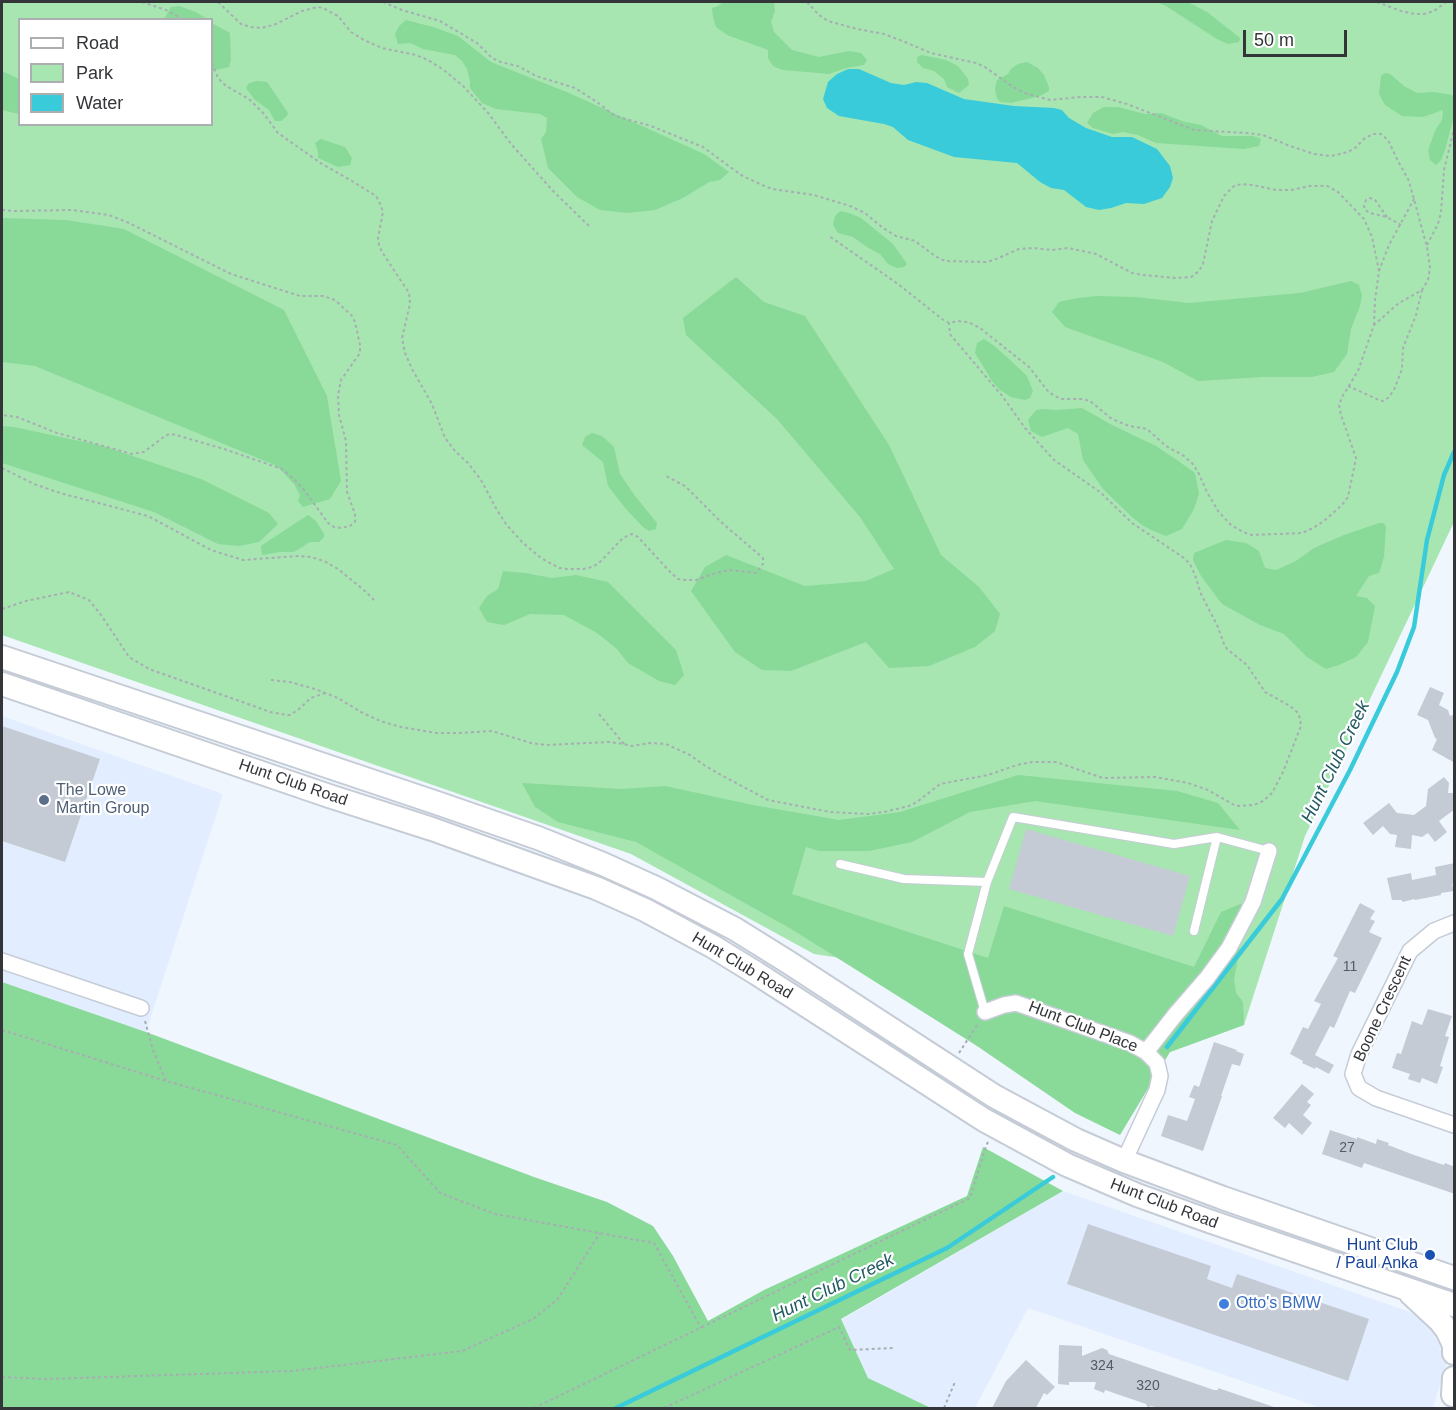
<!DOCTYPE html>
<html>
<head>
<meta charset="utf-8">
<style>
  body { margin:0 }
  #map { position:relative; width:1456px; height:1410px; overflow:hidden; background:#f0f6fe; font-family:Helvetica,sans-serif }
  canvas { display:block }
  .frame { position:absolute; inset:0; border:3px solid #333539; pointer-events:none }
  .legend { position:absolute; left:18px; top:18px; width:195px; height:108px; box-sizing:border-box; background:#fff; border:2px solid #adaeb0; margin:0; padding:8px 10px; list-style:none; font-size:18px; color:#333539 }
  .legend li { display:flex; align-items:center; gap:12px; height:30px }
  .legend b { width:30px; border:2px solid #adaeb0 }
  .scale { position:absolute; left:1243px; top:30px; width:104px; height:27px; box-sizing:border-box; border:3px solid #333539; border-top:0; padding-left:8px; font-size:18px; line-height:21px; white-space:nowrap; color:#333539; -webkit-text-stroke:4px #fff; paint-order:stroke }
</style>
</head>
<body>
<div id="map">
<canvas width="1456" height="1410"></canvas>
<div class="frame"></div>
<ul class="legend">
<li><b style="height:8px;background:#fff"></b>Road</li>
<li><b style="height:16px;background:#a7e6b1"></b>Park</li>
<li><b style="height:16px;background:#3acbdb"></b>Water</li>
</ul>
<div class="scale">50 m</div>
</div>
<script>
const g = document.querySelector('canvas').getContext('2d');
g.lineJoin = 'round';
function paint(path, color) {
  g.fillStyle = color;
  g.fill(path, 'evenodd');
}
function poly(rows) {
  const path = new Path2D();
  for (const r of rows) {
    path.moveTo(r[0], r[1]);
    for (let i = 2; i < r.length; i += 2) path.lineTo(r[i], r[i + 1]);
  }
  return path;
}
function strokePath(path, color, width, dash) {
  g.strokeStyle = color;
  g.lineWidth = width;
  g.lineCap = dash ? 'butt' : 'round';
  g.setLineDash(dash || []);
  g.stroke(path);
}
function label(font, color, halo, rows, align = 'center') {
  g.font = font + ' Helvetica,sans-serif';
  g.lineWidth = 4.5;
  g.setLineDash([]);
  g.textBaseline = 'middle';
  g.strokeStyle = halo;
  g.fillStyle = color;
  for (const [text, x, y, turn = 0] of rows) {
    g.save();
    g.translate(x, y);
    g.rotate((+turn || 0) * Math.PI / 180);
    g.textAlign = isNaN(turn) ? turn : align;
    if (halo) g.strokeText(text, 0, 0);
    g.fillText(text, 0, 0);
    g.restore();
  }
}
const built = poly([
  [2,716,223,794,146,1032,2,982],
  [1063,1191,1427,1318,1447,1362,1433,1408,1321,1408,1028,1308,975,1408,931,1408,868,1378,841,1320]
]);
const green = poly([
  [2,2,1454,2,1454,522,1305,836,1244,1025,1170,1052,971,978,814,954,631,854,2,635],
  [20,20,212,20,212,124,20,124]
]);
const forest = poly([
  [723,2,774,2,775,11,771,22,774,32,792,50,819,57,849,51,861,53,867,60,864,65,846,68,829,74,783,70,773,66,768,58,768,50,727,35,716,27,713,17,712,8,718,6],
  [1156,2,1188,2,1207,12,1240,38,1239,42,1228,44,1217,39,1166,6],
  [179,6,196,12,207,19,164,19,171,7],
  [406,20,433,27,458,36,491,62,569,93,704,154,729,172,720,180,709,182,683,198,655,210,627,213,600,210,577,197,548,168,541,139,546,132,547,118,540,114,496,109,482,103,470,88,470,81,467,69,462,61,455,55,423,49,410,43,398,44,395,34,399,26],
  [212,23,230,33,231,60,229,67,212,71],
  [922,55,946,60,958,66,968,79,969,85,959,93,947,87,944,79,934,71,923,68,917,62,917,57],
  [1027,62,1038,68,1044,75,1049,87,1049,91,1040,96,1011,103,1000,102,997,98,995,89,997,80,1008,74,1011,69,1018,64],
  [2,71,19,79,19,114,2,110],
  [1385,73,1390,74,1404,86,1417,93,1434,92,1452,95,1454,97,1454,116,1445,150,1441,160,1436,165,1430,160,1428,150,1436,129,1442,120,1443,110,1423,117,1402,116,1385,105,1379,94,1381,76],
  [257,81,267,82,288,113,287,116,281,121,275,121,269,110,255,100,246,88,249,83],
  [1104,107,1118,107,1145,114,1161,113,1185,122,1201,125,1222,136,1253,136,1261,139,1259,146,1244,149,1156,143,1138,135,1123,132,1113,134,1093,128,1087,123,1093,113],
  [321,139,345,147,352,158,350,165,338,167,318,158,318,152,315,143],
  [840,211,849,213,861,218,893,244,907,264,904,267,897,268,888,264,880,254,867,247,853,237,838,233,833,225,835,216],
  [2,218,66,220,124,229,284,310,327,396,341,481,330,499,303,507,298,501,300,495,294,484,277,466,35,366,2,362],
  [736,277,764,302,805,316,889,445,941,555,979,587,1000,614,995,631,975,647,929,666,889,668,866,642,791,671,762,670,735,652,691,591,705,567,726,555,805,586,866,581,894,569,860,517,777,419,686,335,683,318],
  [1351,281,1359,285,1362,296,1360,306,1351,329,1347,354,1334,372,1312,377,1263,377,1198,381,1163,362,1065,327,1052,312,1059,302,1078,298,1097,296,1136,297,1189,303,1300,293],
  [984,339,993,345,1008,358,1027,376,1033,391,1030,398,1025,400,1011,397,1000,390,992,381,975,353,977,343],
  [1082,408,1112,425,1156,446,1177,460,1195,473,1199,494,1194,509,1182,529,1166,536,1151,530,1142,525,1132,517,1103,489,1083,460,1078,434,1068,428,1042,437,1031,431,1028,420,1036,410,1044,409,1057,410],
  [2,426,14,427,103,446,201,479,269,513,278,524,259,542,239,546,218,544,154,512,2,463],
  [592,433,602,436,614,447,620,474,635,496,657,523,656,529,649,531,643,527,626,509,608,486,603,462,582,445,585,437],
  [308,515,316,521,324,534,324,537,319,542,310,542,294,552,280,552,262,555,261,546,267,542],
  [1379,523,1384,523,1386,527,1384,557,1379,573,1369,576,1356,596,1367,598,1375,606,1368,642,1356,657,1339,665,1326,669,1307,657,1284,634,1260,625,1222,604,1201,576,1193,560,1194,553,1226,540,1246,543,1259,551,1265,568,1276,570,1296,561,1314,548,1344,535],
  [503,571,525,573,552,578,576,575,608,582,676,650,684,675,675,685,659,681,628,663,617,649,597,633,564,615,530,614,504,625,487,622,479,608,487,596,498,589],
  [1018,775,1177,791,1218,803,1240,830,1035,801,970,812,912,842,869,851,819,851,806,847,792,894,988,958,1004,906,1194,967,1221,912,1248,901,1234,980,1236,993,1243,1002,1244,1025,1170,1052,1120,1135,1075,1113,977,1046,793,930,636,842,558,822,535,807,522,783,622,789,665,786,753,805,839,820,900,812],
  [2,982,146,1032,534,1177,607,1202,653,1226,673,1256,708,1321,764,1290,967,1196,983,1147,1063,1191,841,1319,868,1378,931,1408,2,1408]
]);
const water = poly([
  [848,69,859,69,891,83,904,85,916,82,927,83,964,99,1014,106,1054,108,1062,110,1069,118,1086,128,1112,137,1132,137,1157,149,1170,166,1173,178,1170,187,1162,198,1144,204,1126,203,1111,208,1099,210,1086,207,1064,190,1051,188,1040,182,1017,163,954,157,908,140,893,127,884,124,839,116,827,108,823,99,828,82,837,74]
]);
const stream = poly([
  [1167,1047,1282,899,1350,770,1397,672,1414,627,1427,540,1444,475,1454,452],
  [616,1408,947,1248,1053,1177]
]);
const building = poly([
  [1430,687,1444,693,1439,705,1448,710,1450,716,1455,714,1455,763,1432,750,1437,739,1435,738,1428,720,1417,715],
  [2,726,100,759,65,862,2,841],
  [1444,777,1449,783,1448,793,1455,793,1455,809,1439,821,1447,832,1435,842,1428,833,1422,837,1412,835,1411,849,1395,847,1397,835,1390,834,1383,826,1373,835,1363,823,1389,803,1397,813,1414,815,1426,806,1428,789],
  [1026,829,1190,876,1173,936,1009,889],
  [1455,863,1455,883,1452,884,1454,891,1441,893,1441,895,1415,900,1414,899,1403,902,1401,900,1392,900,1387,878,1411,873,1412,880,1436,875,1435,867],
  [1360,903,1375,911,1370,919,1375,921,1369,932,1382,938,1355,993,1350,991,1334,1028,1330,1026,1315,1055,1334,1065,1329,1074,1316,1067,1315,1069,1302,1063,1303,1061,1290,1054,1303,1027,1308,1029,1321,1004,1314,1001,1338,958,1333,956],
  [1428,1009,1452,1016,1445,1036,1449,1037,1440,1066,1443,1067,1437,1084,1422,1078,1420,1083,1408,1079,1410,1074,1392,1068,1397,1053,1401,1054,1412,1021,1422,1025],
  [1214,1042,1237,1050,1236,1051,1244,1054,1240,1066,1232,1064,1221,1096,1222,1096,1203,1151,1161,1136,1168,1115,1187,1121,1195,1099,1189,1097,1194,1085,1199,1087],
  [1302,1084,1314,1094,1307,1102,1311,1105,1303,1115,1312,1123,1302,1135,1289,1123,1285,1128,1273,1118],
  [1330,1130,1357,1139,1357,1137,1376,1144,1377,1139,1389,1143,1388,1145,1414,1155,1444,1165,1445,1163,1455,1167,1455,1194,1364,1163,1362,1168,1322,1154],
  [1088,1224,1211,1266,1207,1279,1232,1288,1237,1274,1369,1319,1348,1381,1067,1284],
  [1059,1345,1082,1346,1082,1356,1102,1348,1107,1350,1109,1354,1214,1390,1218,1390,1218,1388,1274,1407,1274,1408,1159,1408,1151,1406,1148,1408,1146,1404,1105,1390,1104,1393,1094,1389,1096,1382,1069,1382,1069,1385,1058,1384],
  [1026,1360,1055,1387,1047,1395,1044,1393,1036,1408,992,1408,1006,1381]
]);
const path = poly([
  [142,2,166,10,184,20],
  [218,2,241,24,251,27,262,28,276,24,302,11,318,7,323,8,338,16,351,32,364,40,382,48,416,55,428,60,444,70,464,87,489,114,511,144,554,192,589,226],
  [383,2,402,10,440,21,477,43,492,58,501,62,518,66,536,76,575,88,597,102,615,116,651,126,703,147,741,175,762,185,772,189,814,195,850,206,865,213,883,228,896,236,915,241,935,256,945,261,986,262,994,260,1019,249,1034,248,1052,250,1068,248,1096,254,1132,273,1143,275,1176,278,1191,277,1199,271,1203,264,1212,221,1224,196,1234,186,1242,184,1253,185,1276,190,1291,190,1310,186,1327,186,1338,192,1364,219,1372,237,1379,271],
  [807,2,819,15,828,21,857,29,884,34,905,42,931,53,976,63,985,67,1013,87,1025,93,1050,100,1080,97,1102,97,1127,104,1194,130,1247,133,1263,135,1290,146,1314,154,1331,156,1348,152,1355,148,1365,138,1373,134,1381,134,1388,140,1398,161,1409,181,1427,247,1430,268,1428,280,1422,290,1399,303,1374,325,1358,371,1342,397,1339,405,1341,415,1356,458,1348,497,1342,505,1324,521,1313,528,1302,533,1252,535,1243,532,1231,525,1218,511,1207,492,1198,472,1192,463,1184,456,1166,446,1147,429,1129,426,1112,419,1090,401,1083,399,1061,399,1053,395,1047,390,1029,367,980,328,968,322,957,321,949,323,942,319,898,284,829,236],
  [1377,2,1401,11,1415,14,1424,14,1434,11,1446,2],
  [212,63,218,78,226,86,249,99,264,114,278,133,322,164,352,181,376,196,379,201,383,212,378,238,379,245,382,252,409,293,410,304,402,338,405,353,412,369,432,404,445,438,455,451,468,463,481,480,497,510,506,524,522,542,541,558,559,568,567,569,583,569,592,567,599,563,621,540,627,536,632,534,638,537,671,573,678,579,685,580,696,580,716,573,730,570,756,573,763,564,763,558,721,522,685,486,666,476],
  [2,210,14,211,72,210,109,215,129,223,231,274,300,296,323,296,335,300,352,316,355,322,360,345,360,353,341,380,338,395,339,415,346,441,347,492,355,514,355,522,350,526,341,528,334,527,328,523,305,491,293,478,282,469,224,449,176,435,170,434,165,436,144,452,132,454,57,433,17,417,2,415],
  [1387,217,1375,200,1370,198,1366,200,1364,206,1365,210,1370,213,1387,217,1401,225],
  [1427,245,1438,224,1441,213,1444,170,1454,129],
  [1374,325,1375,300,1379,271,1389,245,1414,199],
  [1348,386,1379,400,1383,401,1388,398,1394,390,1402,369,1403,348,1416,315,1422,290],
  [2,468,34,484,60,493,148,516,211,550,243,560,298,556,311,557,324,561,338,569,365,591,375,601],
  [2,609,26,601,69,592,89,600,101,615,129,657,149,669,251,705,270,712,287,715,290,715,299,709,311,698,325,693],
  [271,680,290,682,315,689,338,698,361,712,380,721,401,727,436,733,459,733,492,731,531,743,546,745,609,742,624,744,632,746,649,743,666,744,690,755,704,765,721,775,768,800,830,812,868,814,884,812,909,806,917,802,940,784,988,775,1017,765,1032,762,1056,762,1103,778,1155,777,1188,783,1208,790,1236,806,1254,805,1263,801,1272,793,1283,772,1301,726,1300,718,1297,712,1290,706,1265,692,1247,665,1227,649,1224,644,1217,625,1201,594,1195,575,1190,564,1184,558,1132,523,1100,492,1054,460,1025,428,1003,397,954,339,950,334,949,323],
  [599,714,624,744],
  [145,1021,153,1050,166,1081],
  [2,1030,166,1081,397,1145,440,1193,495,1214,654,1243,701,1328],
  [959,1053,977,1025],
  [2,1377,46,1379,292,1371,462,1351,533,1319,557,1300,600,1233],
  [534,1408,970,1198,986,1146,988,1142],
  [664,1408,839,1327,850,1350,893,1348],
  [944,1408,955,1382]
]);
const service = poly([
  [840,864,904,879,987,882],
  [1194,931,1217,837],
  [985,1012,968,954,987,882,1013,817,1174,844,1217,837,1269,851]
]);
const minor = poly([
  [1454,923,1434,931,1410,951,1359,1054,1353,1074,1359,1088,1376,1098,1454,1125],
  [2,961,141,1008],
  [985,1012,1004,1005,1016,1003,1130,1043,1146,1052,1157,1063,1160,1076,1157,1090,1124,1161],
  [1146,1052,1175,1015,1207,978,1229,948,1253,902,1269,851]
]);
const primary = poly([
  [2,657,440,804,538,838,603,864,656,888,735,929,788,962,994,1096,1076,1140,1124,1161,1223,1198,1454,1278],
  [2,684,329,796,432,829,596,888,645,910,712,946,756,973,984,1120,1067,1165,1137,1195,1206,1220,1454,1305],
  [1411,1294,1440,1321,1447,1330,1454,1345,1454,1353],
  [1453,1395,1454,1378]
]);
const markers = [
  [44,800,6,"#5c6f8a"],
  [1430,1255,6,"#1a4fb4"],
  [1224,1304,6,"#3f7fe0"]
];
const numberNames = [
  ["11",1350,967],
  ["27",1347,1148],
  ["324",1102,1366],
  ["320",1148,1386]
];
const streetNames = [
  ["Hunt Club Road",293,783,19],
  ["Hunt Club Road",742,966,31],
  ["Boone Crescent",1383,1009,-65],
  ["Hunt Club Place",1083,1027,21],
  ["Hunt Club Road",1164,1204,21]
];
const serviceNames = [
  ["The Lowe",56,791],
  ["Martin Group",56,809]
];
const transitNames = [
  ["Hunt Club",1418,1246],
  ["/ Paul Anka",1418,1264]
];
const shopNames = [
  ["Otto's BMW",1236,1304]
];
const waterNames = [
  ["Hunt Club Creek",1336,762,-64],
  ["Hunt Club Creek",833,1288,-26]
];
paint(built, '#e2eeff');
paint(green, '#a7e6b1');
paint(forest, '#89d999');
paint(water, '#3acbdb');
strokePath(stream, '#3acbdb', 4.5);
paint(building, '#c4cbd5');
strokePath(service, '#c5ccd6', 10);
strokePath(minor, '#c5ccd6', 18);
strokePath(primary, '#c5ccd6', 26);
strokePath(path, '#a8adb3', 2, [3, 3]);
strokePath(service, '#fff', 8);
strokePath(minor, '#fff', 15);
strokePath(primary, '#fff', 22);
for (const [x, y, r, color] of markers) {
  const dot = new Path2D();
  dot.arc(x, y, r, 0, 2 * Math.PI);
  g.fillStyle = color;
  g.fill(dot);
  strokePath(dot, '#fff', 2);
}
label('14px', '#575a60', null, numberNames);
label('16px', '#333539', '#fff', streetNames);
label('16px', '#4e5e75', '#fff', serviceNames, 'left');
label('16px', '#164399', '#fff', transitNames, 'right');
label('16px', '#366cbe', '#fff', shopNames, 'left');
label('italic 18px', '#225b62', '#fff', waterNames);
</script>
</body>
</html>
